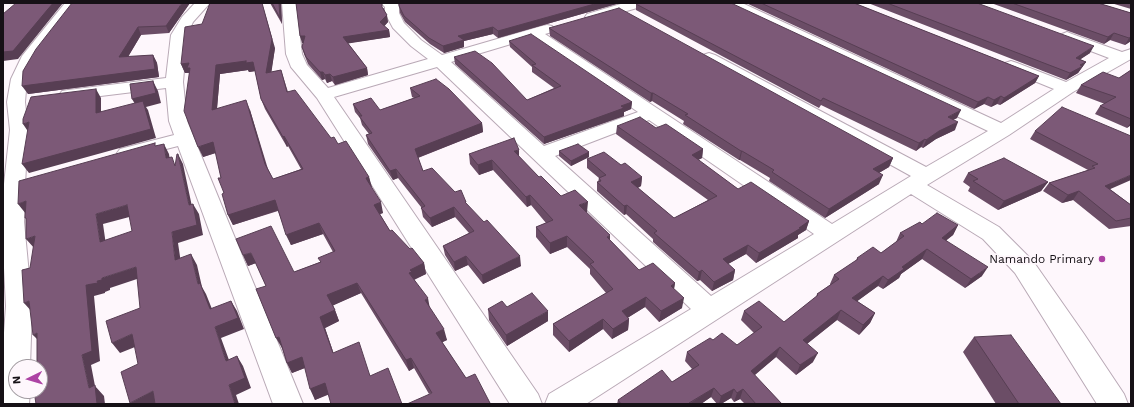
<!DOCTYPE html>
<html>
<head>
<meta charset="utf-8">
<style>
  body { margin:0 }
  #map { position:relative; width:1134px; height:407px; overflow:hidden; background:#fef7fc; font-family:"Work Sans",sans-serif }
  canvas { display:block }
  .frame { position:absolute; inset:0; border:4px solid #161116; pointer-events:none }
  .north { position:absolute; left:8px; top:359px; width:40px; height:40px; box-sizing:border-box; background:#fef7fc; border:1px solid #a19ba0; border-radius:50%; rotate:265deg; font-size:11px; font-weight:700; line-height:16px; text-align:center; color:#161116 }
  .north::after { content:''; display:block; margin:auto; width:14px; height:18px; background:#ad43a4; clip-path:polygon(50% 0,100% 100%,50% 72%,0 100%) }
</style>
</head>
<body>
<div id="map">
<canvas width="1134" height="407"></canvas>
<div class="frame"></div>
<div class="north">N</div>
</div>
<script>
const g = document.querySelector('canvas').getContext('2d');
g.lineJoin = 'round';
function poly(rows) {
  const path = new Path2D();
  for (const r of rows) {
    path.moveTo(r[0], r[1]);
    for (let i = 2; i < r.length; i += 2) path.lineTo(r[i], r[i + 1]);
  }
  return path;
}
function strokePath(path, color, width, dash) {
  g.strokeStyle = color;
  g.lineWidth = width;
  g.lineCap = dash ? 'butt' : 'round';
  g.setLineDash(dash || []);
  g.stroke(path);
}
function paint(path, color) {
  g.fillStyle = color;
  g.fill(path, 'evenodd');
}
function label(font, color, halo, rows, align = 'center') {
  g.font = font + ' "Work Sans",sans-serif';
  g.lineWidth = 3.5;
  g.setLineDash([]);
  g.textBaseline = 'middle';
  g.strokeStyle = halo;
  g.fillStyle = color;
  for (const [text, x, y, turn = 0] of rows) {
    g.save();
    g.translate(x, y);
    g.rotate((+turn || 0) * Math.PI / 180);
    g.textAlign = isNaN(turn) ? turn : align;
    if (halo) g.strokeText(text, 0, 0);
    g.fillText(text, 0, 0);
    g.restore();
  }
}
const minor = poly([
  [65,3,79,3,36,60,27,79,25,102,28,130,25,185,24,222,32,306,30,367,16,367,16,391,30,391,29,404,3,404,3,346,6,306,3,249,3,193,10,130,7,102,11,79,22,56,65,3],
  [195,3,210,3,193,22,187,35,183,82,187,121,303,404,273,404,178,146,127,159,120,157,117,153,120,149,174,135,169,121,166,88,68,100,62,99,59,95,62,91,68,90,166,78,171,35,182,17,195,3],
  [282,3,296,3,302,54,307,65,328,88,428,59,411,46,393,28,385,13,385,7,381,3,397,3,399,6,399,13,404,23,421,40,442,55,542,26,547,25,552,26,554,29,552,32,545,34,832,224,911,176,703,61,701,58,703,55,709,53,715,55,926,167,988,131,726,6,724,3,742,3,1001,123,1054,89,1005,69,1003,66,1005,63,1011,61,1017,63,1066,82,1109,58,1062,40,1059,37,1062,34,1067,32,1072,34,1122,52,1131,49,1131,59,1073,92,1009,135,927,185,999,227,1033,261,1084,334,1124,394,1128,404,1097,404,1015,273,983,239,911,194,586,404,545,404,549,394,691,309,437,67,334,97,538,394,542,404,510,404,317,98,291,67,286,54,282,3],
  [531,38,638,112,544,146,451,62,531,38],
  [649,120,814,234,711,296,555,156,649,120],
  [624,3,646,3,644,6,592,21,587,20,585,17,587,14,624,3]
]);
const wall = poly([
  [190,3,169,33,141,35,128,57,153,55,157,63,159,77,28,94,23,71],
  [270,3,281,3,282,24],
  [399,3,620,3,498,38,493,34,464,41,464,47,444,53,430,44,405,22,400,13],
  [746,3,854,3,1039,76,1035,83,1000,105,997,104,991,107,984,104,974,109],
  [868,3,977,3,1090,53,1080,59,1086,62,1078,73,1066,80],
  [991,3,1098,3,1131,13,1131,41,1125,45,1110,40,1104,44],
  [1111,3,1131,3,1131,9],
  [636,4,957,118,953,120,955,130,936,139,923,148,921,147,916,151,821,105,819,108,636,10],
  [384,8,384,9,388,22,384,26,389,30,390,37,348,43,367,68,368,75,335,85,332,81,327,83,325,79,322,80,308,64,304,54,302,47,303,43,300,36],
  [202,24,275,48,271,72,281,70,288,92,331,138,338,144,369,177,371,187,383,213,380,214,390,231,424,263,426,274,414,279,430,308,447,340,442,342,466,378,429,394,414,368,409,371,361,293,333,305,339,321,325,328,333,352,328,394,315,400,305,368,292,373,287,363,282,348,266,286,256,263,248,266,243,255,294,272,320,262,333,252,323,234,291,245,278,211,233,225,228,215,216,153,203,157,189,73,185,73,181,64],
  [248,70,249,72,255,71,261,99,265,109,287,147,288,146,301,169,273,179,268,169,250,110,217,108,220,74],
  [549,28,893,158,889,167,879,173,879,184,825,218,769,181,770,178,740,160,739,160,683,124,684,121,652,101,650,102,550,36],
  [509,41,632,102,631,109,624,112,624,116,544,144,455,64,454,57,527,100,554,88,532,72,532,67,510,47],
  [1131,70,1131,125,1127,128,1095,114,1100,106,1105,104,1076,93,1081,85,1119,78],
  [410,88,482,123,483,132,418,158,423,171,455,192,466,202,466,204,521,266,483,284,468,265,455,271,445,255,443,246,469,233,455,217,432,227,423,217,421,207,398,178,393,180,368,144,366,135,369,134,362,125,360,118,355,112,353,104,380,110,414,98,412,97],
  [617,126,656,128,703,149,702,158,698,160,738,189,809,221,806,230,798,235,798,238,756,263,746,254,728,264,735,270,733,280,712,291,700,280,697,281,653,242,653,239,626,214,624,215,597,191,597,182,598,182,599,178,587,168,587,159,621,165,642,177,641,186,638,188,674,218,708,200,616,134],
  [1035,131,1131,136,1110,189,1131,205,1131,226,1109,229,1073,200,1062,203,1043,191,1049,183,1088,170,1030,139],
  [559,151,589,152,589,157,571,166,559,156],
  [469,154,519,157,539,177,561,196,587,212,586,213,610,240,639,270,675,283,674,289,682,308,659,322,645,307,627,318,629,319,628,330,612,339,603,329,569,352,553,335,553,324,606,293,590,274,590,269,567,247,550,254,536,237,536,227,546,223,531,205,527,207,493,170,479,175,470,164],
  [968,173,1048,182,1041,191,998,210,968,191,970,187,963,182],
  [922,224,958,225,953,235,946,240,982,276,965,288,922,259,901,274,899,278,883,289,878,286,857,301,875,313,870,323,859,335,837,320,807,344,813,362,796,375,776,357,754,375,782,404,745,404,740,399,734,402,731,398,721,404,717,404,711,397,701,404,617,404,618,400,672,382,692,369,685,361,687,352,713,340,737,345,754,333,741,320,744,311,784,322,816,297,817,294,830,285,830,284,834,275,856,261,857,258,881,253,896,242,900,233],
  [507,307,548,321,507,346,489,320,488,309],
  [974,337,1061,404,996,404,963,352]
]);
const shadedWall = poly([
  [53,3,63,3,18,59,3,61,3,52],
  [182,3,190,3,169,33,166,26],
  [262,3,275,48,270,82,266,73],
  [279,3,281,3,282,24,280,18],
  [598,3,620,3,498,38,498,31],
  [387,15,388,22,382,29,380,22],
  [138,27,141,35,123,65,119,57],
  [493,27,493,34,464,41,464,47,444,53,443,46,458,36],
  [389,30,390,37,345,44,343,37],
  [1114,33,1110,40,1104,44,1108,37],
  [300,36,305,36,307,43,302,43],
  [1131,37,1131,41,1125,45,1129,38],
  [1094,46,1090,53,1072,65,1076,58],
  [153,55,157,63,159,77,28,94,22,86],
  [246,61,253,62,256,71,249,72,248,70,220,74,216,120,212,110,216,65],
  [1086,62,1078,73,1066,80,1070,73,1080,65],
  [189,63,193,72,185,73,181,64],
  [367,68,368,75,335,85,333,77],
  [320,72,323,72,325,79,322,80],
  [330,74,332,81,327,83,325,75],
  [1039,76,1035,83,1000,105,1004,98],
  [153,81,158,91,161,103,146,107,148,110,156,138,29,173,22,164,138,109,132,99],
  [96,89,101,98,101,123,96,113],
  [651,93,653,93,652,101,650,102],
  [1001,96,997,104,991,107,994,100],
  [988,97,984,104,974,109,978,102],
  [246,100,250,110,269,175,265,164],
  [632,102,631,109,624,112,624,116,544,144,544,137],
  [961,110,957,118,944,124,948,117],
  [29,122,29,133,23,124],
  [958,122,955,130,936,139,923,148,926,140,939,131],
  [1131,122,1131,125,1127,128],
  [482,123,483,132,417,158,415,149],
  [284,136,288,146,287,147,283,137],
  [925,139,921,147,916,151,919,143],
  [213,142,218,152,203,157,198,147],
  [164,144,169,154,171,168,166,158],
  [703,149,702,158,690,164,692,155],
  [519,150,519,159,514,151],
  [741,151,742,151,740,160,739,160],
  [589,152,589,157,571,166,571,161],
  [178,154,183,164,194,216,189,205],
  [893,158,889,167,870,178,873,169],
  [492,160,493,170,479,175,478,165],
  [396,169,398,178,393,180,390,171],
  [883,175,879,184,825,218,829,209],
  [1131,175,1131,180,1099,194,1105,186],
  [369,177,372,187,369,188,366,178],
  [642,177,641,186,630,191,631,182],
  [1048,182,1041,191,998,210,1004,201],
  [1079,191,1073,200,1062,203,1068,195],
  [530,195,531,205,527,207,526,197],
  [275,200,279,210,233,225,228,215],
  [26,201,26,214,18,204],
  [381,202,383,213,377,215,374,205],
  [588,202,587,212,579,216,579,205],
  [193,204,199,214,203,235,178,243,182,270,175,260,172,232],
  [127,205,133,216,103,224,107,252,100,242,96,214],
  [627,205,626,214,624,215,624,206],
  [454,207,455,217,432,227,430,218],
  [809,221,806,230,798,235,798,238,756,263,759,253],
  [319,223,323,234,291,245,286,235],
  [958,225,953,235,937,248,942,238],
  [610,235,610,246,607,237],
  [35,236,35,249,26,239],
  [567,236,567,247,550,254,550,243],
  [748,245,746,254,721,268,723,259],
  [927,249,922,259,901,274,899,278,883,289,888,280,902,267],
  [251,253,256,263,248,266,243,255],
  [191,254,197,265,202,287,206,294,216,319,210,309,198,284],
  [466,256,468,265,455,271,454,262],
  [520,256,521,266,483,284,482,275],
  [424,263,426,274,414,280,409,273,410,270],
  [136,267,143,277,110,288,110,290,105,292,105,293,94,296,100,361,91,365,95,386,104,396,105,404,97,404,89,388,82,355,86,285,97,281,102,278],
  [988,267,982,276,965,288,971,279],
  [702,270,700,280,697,281,699,272],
  [735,270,733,280,712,291,714,282],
  [883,276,878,286,848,308,852,298],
  [357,283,361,293,332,306,327,295],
  [675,283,673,294,671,286],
  [646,297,645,307,621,322,622,311],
  [428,298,430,309,425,300],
  [684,298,682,308,659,322,661,311],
  [29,301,33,313,24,303],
  [231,301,237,311,244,329,221,338,233,371,226,361,215,327],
  [335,310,339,321,325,328,337,363,320,317],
  [841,310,837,320,799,350,803,340],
  [548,311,548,321,507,346,506,335],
  [875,313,870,323,859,335,863,325],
  [603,319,603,329,569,352,569,341],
  [629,319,628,330,612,339,613,329],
  [444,329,447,340,439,344,436,333],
  [37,333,43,345,33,335],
  [132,334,140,345,120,353,112,343],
  [279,337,284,347,282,348,276,338],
  [780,347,776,357,748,381,751,371],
  [818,353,813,362,796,375,800,365],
  [237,356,243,366,251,388,236,395,239,404,235,404,229,385],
  [302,357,307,367,292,373,287,363],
  [411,358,414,368,409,371,406,360],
  [325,383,330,394,315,400,310,389],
  [714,388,711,397,701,404,689,404],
  [734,389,731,398,721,404,719,404,721,396],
  [743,389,740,399,734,402,737,393],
  [153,391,156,404,130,404,130,403]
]);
const building = poly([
  [16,3,53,3,13,51,3,52,3,14,16,3],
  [72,3,182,3,166,26,138,27,119,57,153,55,155,69,22,86,23,71,36,49,72,3],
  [210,3,262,3,272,39,266,73,281,70,287,92,295,90,331,138,334,137,338,144,346,141,369,177,366,178,367,180,381,202,374,205,390,231,392,230,410,249,412,248,424,263,410,270,412,272,409,273,428,298,425,300,444,329,436,333,466,378,475,374,490,403,487,404,407,404,432,393,411,358,406,360,357,283,327,295,335,310,320,317,333,353,359,342,370,376,388,368,402,404,331,404,325,383,310,389,302,357,287,363,279,337,276,338,256,289,266,286,251,253,243,255,236,239,271,226,294,272,321,262,318,258,335,251,319,223,286,235,275,200,228,215,222,194,224,193,218,178,221,178,213,142,198,147,184,111,190,68,187,68,189,63,181,64,185,27,202,24,210,3],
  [246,61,246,63,253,62,261,99,283,137,284,136,303,169,273,179,265,164,246,100,212,110,216,65,246,61],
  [272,3,279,3,280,18,272,3],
  [296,3,382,3,382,7,387,15,380,22,389,30,343,37,367,68,333,77,330,74,325,75,323,72,320,72,306,57,302,47,305,36,300,36,296,3],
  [399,3,598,3,498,31,493,27,458,36,464,40,443,46,429,38,404,16,399,6,399,3],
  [639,3,731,3,961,110,948,117,958,122,939,131,926,140,925,139,919,143,823,98,821,101,636,4,639,3],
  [761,3,854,3,1039,76,1004,98,1001,96,994,100,988,97,978,102,761,3],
  [887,3,977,3,1094,46,1076,58,1086,62,1080,65,1083,66,1070,73,887,3],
  [1012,3,1098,3,1131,13,1131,37,1129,38,1114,33,1108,37,1012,3],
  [619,8,893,158,873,169,883,175,829,209,772,172,774,170,742,151,741,151,685,115,688,114,653,93,651,93,549,28,619,8],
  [531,34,632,102,621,106,624,108,544,137,454,57,475,51,492,63,527,100,561,86,532,65,536,64,509,41,531,34],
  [1131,70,1131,119,1100,106,1116,97,1081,85,1103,72,1119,78,1131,70],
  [436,79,449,89,482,123,415,149,423,171,432,168,455,192,461,190,466,202,465,202,484,222,487,220,520,256,482,275,466,256,454,262,443,246,474,231,454,207,430,218,421,208,425,206,396,169,390,171,366,135,372,133,359,116,362,116,353,104,371,98,380,110,420,96,410,88,436,79],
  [153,81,156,93,132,99,130,84,153,81],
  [96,89,96,113,143,101,151,129,22,164,29,122,23,124,23,119,31,97,96,89],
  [1062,107,1131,136,1131,175,1105,186,1131,205,1131,218,1116,221,1079,191,1068,195,1049,183,1095,168,1092,166,1098,164,1035,131,1062,107],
  [640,117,656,128,666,124,703,149,692,155,738,189,751,182,809,221,799,228,801,228,759,253,748,245,723,259,735,270,714,282,702,270,699,272,654,233,657,231,627,205,624,206,597,182,601,181,599,178,606,175,587,159,604,152,621,165,625,163,642,177,631,182,674,218,717,196,617,126,640,117],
  [514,138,519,150,514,151,539,177,541,176,561,196,575,190,588,202,579,205,610,235,607,237,639,270,653,263,675,283,671,286,684,298,661,311,646,297,622,311,629,319,613,329,603,319,569,341,553,324,613,289,590,264,594,262,567,236,550,243,536,227,553,220,530,195,526,197,492,160,478,165,469,154,514,138],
  [155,143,155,146,164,144,166,158,172,157,175,166,177,154,178,154,189,205,193,204,197,225,172,232,175,260,191,254,198,284,200,283,210,309,231,301,238,318,215,327,226,361,237,356,245,378,229,385,235,404,155,404,153,391,130,403,121,372,138,364,132,334,112,343,106,321,140,308,136,267,102,278,102,280,97,281,98,283,86,285,92,351,82,355,89,388,95,385,97,404,36,404,34,391,40,391,40,367,37,367,37,333,33,335,29,301,24,303,22,270,30,268,35,236,26,239,26,218,25,218,26,201,18,204,19,181,155,143],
  [127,205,132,231,100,242,96,214,127,205],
  [578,144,589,152,571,161,559,151,578,144],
  [1004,158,1048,182,1004,201,973,181,978,179,968,173,1004,158],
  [937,213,958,225,942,238,988,267,971,279,927,249,902,267,904,269,888,280,883,276,852,298,875,313,863,325,841,310,803,340,818,353,800,365,780,347,751,371,782,404,756,404,743,389,737,393,734,389,721,396,714,388,689,403,690,404,621,404,618,400,662,370,672,382,699,365,687,352,710,338,713,340,722,333,737,345,762,327,744,311,759,301,784,322,818,295,817,294,839,279,834,275,858,259,857,258,873,247,881,253,904,236,900,233,920,222,922,224,937,213],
  [532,293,548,311,506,335,488,309,502,301,507,307,532,293],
  [1011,335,1061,404,1019,404,974,337,1011,335]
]);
const markers = [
  [1102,259,4,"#ad43a4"]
];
const poiNames = [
  ["Namando Primary",1094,259]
];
strokePath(minor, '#b9a9b6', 2);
paint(minor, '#fff');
paint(wall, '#6b4d66');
paint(shadedWall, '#573e53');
paint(building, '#7c5977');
strokePath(building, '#573e53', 1);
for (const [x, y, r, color] of markers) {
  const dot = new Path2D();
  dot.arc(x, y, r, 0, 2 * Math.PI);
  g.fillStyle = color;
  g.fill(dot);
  strokePath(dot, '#fef7fc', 1.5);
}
label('12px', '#161116', '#fef7fc', poiNames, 'right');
</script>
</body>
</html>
